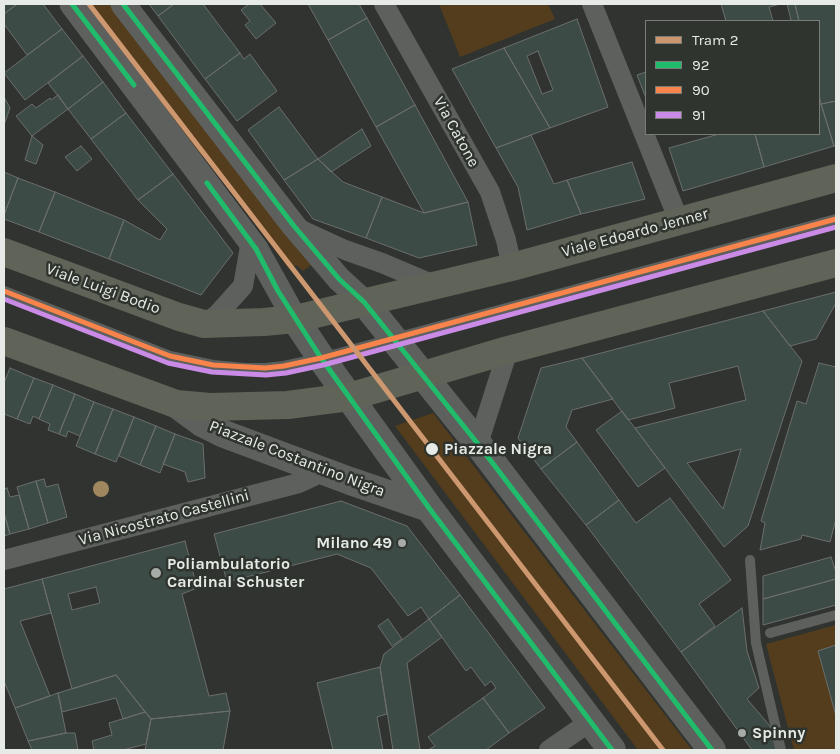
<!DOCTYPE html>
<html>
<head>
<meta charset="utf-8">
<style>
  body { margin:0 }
  #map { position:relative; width:840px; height:754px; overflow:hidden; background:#30332f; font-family:Karla,sans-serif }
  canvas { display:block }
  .frame { position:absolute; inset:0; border:5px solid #e7ebe7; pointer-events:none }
  .legend { position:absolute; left:645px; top:20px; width:175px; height:115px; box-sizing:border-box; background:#2f342e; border:1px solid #797d78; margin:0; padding:6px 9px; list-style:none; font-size:15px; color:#e7ebe7 }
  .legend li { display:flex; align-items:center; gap:10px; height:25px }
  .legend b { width:25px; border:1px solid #797d78 }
</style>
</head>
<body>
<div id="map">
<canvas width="840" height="754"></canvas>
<div class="frame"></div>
<ul class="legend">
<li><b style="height:6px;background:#cd976f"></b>Tram 2</li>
<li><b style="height:6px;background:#20bc6c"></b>92</li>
<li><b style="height:6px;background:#f8844c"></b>90</li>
<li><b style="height:6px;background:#ca8be6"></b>91</li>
</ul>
</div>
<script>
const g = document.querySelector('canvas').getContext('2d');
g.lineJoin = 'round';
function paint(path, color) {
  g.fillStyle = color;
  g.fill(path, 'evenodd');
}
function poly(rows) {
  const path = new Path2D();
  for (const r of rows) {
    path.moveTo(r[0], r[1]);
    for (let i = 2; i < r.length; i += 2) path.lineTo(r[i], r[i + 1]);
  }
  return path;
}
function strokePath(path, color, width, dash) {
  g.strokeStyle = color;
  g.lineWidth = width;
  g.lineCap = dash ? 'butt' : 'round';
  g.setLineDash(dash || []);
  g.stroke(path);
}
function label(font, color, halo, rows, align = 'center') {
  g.font = font + ' Karla,sans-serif';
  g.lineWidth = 5;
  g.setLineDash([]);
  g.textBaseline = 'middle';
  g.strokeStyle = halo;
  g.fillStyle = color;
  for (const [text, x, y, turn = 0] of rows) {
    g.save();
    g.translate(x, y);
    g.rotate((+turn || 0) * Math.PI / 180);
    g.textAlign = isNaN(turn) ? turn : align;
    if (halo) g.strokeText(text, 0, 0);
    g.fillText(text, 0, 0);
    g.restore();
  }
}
const green = poly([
  [82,4,112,4,314,263,303,271,296,265,290,270,203,155,198,159],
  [439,4,548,4,555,19,460,57],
  [433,413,692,750,638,750,395,426],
  [836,625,836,645,818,651,836,716,836,750,794,750,766,644]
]);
const building = poly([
  [4,4,17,4,4,14,4,4],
  [17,4,43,4,62,29,27,55,4,24,4,14,17,4],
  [149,4,174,4,158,16,149,4],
  [174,4,203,4,240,53,205,79,158,16,174,4],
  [249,4,260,4,276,23,256,39,245,25,250,21,241,10,249,4],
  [308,4,359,4,367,18,328,40,308,4],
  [721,4,780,4,769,7,773,21,726,21,721,4],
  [787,4,795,4,799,21,786,21,791,20,787,4],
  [795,4,836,4,836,101,821,104,819,95,819,21,799,21,795,4],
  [367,18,415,105,376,127,328,40,367,18],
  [577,19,608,107,550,128,504,48,577,19],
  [538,51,553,90,542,94,527,56,538,51],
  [62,29,83,56,25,100,4,73,62,29],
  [504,48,550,128,496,148,452,69,504,48],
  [240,53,244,59,250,54,277,91,237,121,205,79,240,53],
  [83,56,103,82,68,109,48,83,83,56],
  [646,72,646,98,637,75,646,72],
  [103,82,126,113,91,139,68,109,103,82],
  [58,95,68,109,32,136,16,116,32,104,36,108,50,98,51,100,58,95],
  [4,97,10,108,4,125,4,97],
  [836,101,836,146,834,146,821,104,836,101],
  [821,104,834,146,764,167,755,134,819,134,819,105,821,104],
  [415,105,468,202,424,213,376,127,415,105],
  [279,107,318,159,284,180,248,130,279,107],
  [126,113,173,174,138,200,91,139,126,113],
  [362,129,371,146,331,172,318,159,362,129],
  [719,134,755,134,764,167,683,191,669,148,719,134],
  [531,135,554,184,567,180,581,214,527,230,518,187,496,148,531,135],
  [32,136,43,145,36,164,25,160,32,136],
  [81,146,92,159,77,171,65,157,81,146],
  [318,159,343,182,382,197,366,238,313,219,284,180,318,159],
  [632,162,645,199,581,214,567,180,632,162],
  [4,172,18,178,4,215,4,172],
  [173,174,233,253,201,295,109,259,124,220,160,240,167,229,138,200,173,174],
  [18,178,55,192,39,232,4,219,4,215,18,178],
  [55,192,124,220,109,259,39,232,55,192],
  [382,197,424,213,468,202,477,245,419,258,366,238,382,197],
  [836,292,836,303,816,339,790,346,763,311,836,292],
  [763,311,802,361,748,526,724,547,635,428,746,400,738,366,669,383,675,408,628,420,582,358,763,311],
  [741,449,723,509,687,463,741,449],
  [582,358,613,399,572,410,566,427,577,442,541,469,518,438,541,368,582,358],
  [819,363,836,367,836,519,830,542,802,535,801,539,760,550,765,523,761,521,797,401,806,404,819,363],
  [10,368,34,378,17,419,4,414,4,383,10,368],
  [34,378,53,385,39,419,33,416,30,424,17,419,34,378],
  [53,385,75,394,59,434,48,430,50,424,39,419,53,385],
  [75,394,94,402,80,436,68,431,66,437,59,434,75,394],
  [94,402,113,409,95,454,76,446,94,402],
  [113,409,134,417,116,462,95,454,113,409],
  [622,411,665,468,638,487,596,430,622,411],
  [134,417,156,426,140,465,119,456,134,417],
  [156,426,175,434,160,473,140,465,156,426],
  [175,434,203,444,205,478,188,482,185,472,163,464,175,434],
  [577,442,619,500,586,525,541,469,577,442],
  [44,479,46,487,58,484,67,517,48,523,36,481,44,479],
  [36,481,48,523,29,529,17,487,36,481],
  [7,488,10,497,19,495,29,529,10,534,4,513,4,489,7,488],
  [670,498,731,580,699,604,715,626,681,652,586,525,619,500,636,523,670,498],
  [341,501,407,526,460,595,429,619,421,607,408,616,371,568,337,554,227,582,214,534,341,501],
  [4,513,10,534,4,536,4,513],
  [185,541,197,588,182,594,209,696,226,693,230,711,151,719,116,675,72,689,42,579,185,541],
  [96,587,100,603,72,610,68,594,96,587],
  [831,557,836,572,836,579,763,599,763,576,831,557],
  [42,579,51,613,20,621,50,696,15,708,4,681,4,589,42,579],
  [836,579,836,605,763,625,763,599,836,579],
  [460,595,545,708,509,733,483,698,496,688,491,681,485,686,471,667,466,671,429,619,460,595],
  [742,608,747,651,759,688,747,699,770,726,776,750,752,750,681,652,742,608],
  [388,619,402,639,392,646,378,626,388,619],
  [429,619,442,637,407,663,420,750,393,750,380,667,384,654,429,619],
  [836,645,836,716,818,651,836,645],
  [380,667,387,714,377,717,383,750,333,750,317,683,380,667],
  [116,675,145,712,123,719,116,698,62,712,58,693,116,675],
  [58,693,66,733,28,741,15,708,58,693],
  [483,698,509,733,486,750,428,750,435,746,428,737,483,698],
  [230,711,223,750,145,750,151,719,230,711],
  [145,712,151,719,146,744,123,750,94,750,92,741,112,735,109,723,145,712],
  [66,733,75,733,78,750,32,750,28,741,66,733]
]);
const service = poly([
  [4,291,170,356,213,365,245,368,265,368,284,366,321,358,836,219],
  [750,560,756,643,781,750],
  [770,633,836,615]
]);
const minor = poly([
  [384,4,490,192,506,240,512,267],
  [592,4,679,221],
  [297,228,345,250,382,263,434,285],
  [204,324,217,315,243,286,251,241],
  [478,444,508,350],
  [4,560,299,483,312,477,321,470],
  [549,750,591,721]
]);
const tertiary = poly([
  [72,4,256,249,295,319],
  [123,4,294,226,339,279,364,302]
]);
const secondary = poly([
  [364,302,478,444,712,750],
  [295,319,321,358,429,508,612,750],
  [176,404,202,423,224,434,350,481,429,508]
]);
const primary = poly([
  [4,252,179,317,204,324,264,322,295,319,512,267,836,178],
  [4,341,176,404,210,407,288,405,349,397,508,350,836,263]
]);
const bus1 = poly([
  [72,4,134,85],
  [123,4,294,226,339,279,364,302,478,444,712,750],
  [207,183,256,249,278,291,321,358,429,508,612,750]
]);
const bus2 = poly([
  [4,291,170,356,213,365,265,368,284,366,321,358,836,219]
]);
const bus3 = poly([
  [4,299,168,363,212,372,266,375,286,373,323,365,836,227]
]);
const tram1 = poly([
  [89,4,663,750]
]);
const trees = [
  [101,489]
];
const markers = [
  [432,449,7,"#e7ebe7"],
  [402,543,5,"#a7aba7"],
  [156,573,6,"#a7aba7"],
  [742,733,5,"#a7aba7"]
];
const streetNames = [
  ["Via Catone",456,132,61],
  ["Viale Edoardo Jenner",635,233,-15],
  ["Viale Luigi Bodio",103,289,20],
  ["Piazzale Costantino Nigra",297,459,21],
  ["Via Nicostrato Castellini",164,518,-15]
];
const stopNames = [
  ["Piazzale Nigra",444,449]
];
const poiNames = [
  ["Milano 49",392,543,"right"],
  ["Poliambulatorio",167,564],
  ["Cardinal Schuster",167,582],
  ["Spinny",752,733]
];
paint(green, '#533d1d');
paint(building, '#3d4b47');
strokePath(building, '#6b6e6c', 1);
strokePath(service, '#5e605e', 10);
strokePath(minor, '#5e605e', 20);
strokePath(tertiary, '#5e605e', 25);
strokePath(secondary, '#5e605e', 28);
strokePath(primary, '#606358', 28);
strokePath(bus1, '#20bc6c', 5);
strokePath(bus2, '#f8844c', 5);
strokePath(bus3, '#ca8be6', 5);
strokePath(tram1, '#cd976f', 5);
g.fillStyle = '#a08760';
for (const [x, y] of trees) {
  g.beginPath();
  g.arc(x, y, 8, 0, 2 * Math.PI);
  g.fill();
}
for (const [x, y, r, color] of markers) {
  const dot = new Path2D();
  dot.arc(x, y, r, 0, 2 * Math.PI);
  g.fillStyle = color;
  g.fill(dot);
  strokePath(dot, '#2f342e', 2);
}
label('16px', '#e7ebe7', '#2f342e', streetNames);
label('bold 16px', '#e7ebe7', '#2f342e', stopNames, 'left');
label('bold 16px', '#e7ebe7', '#2f342e', poiNames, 'left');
</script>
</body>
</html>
